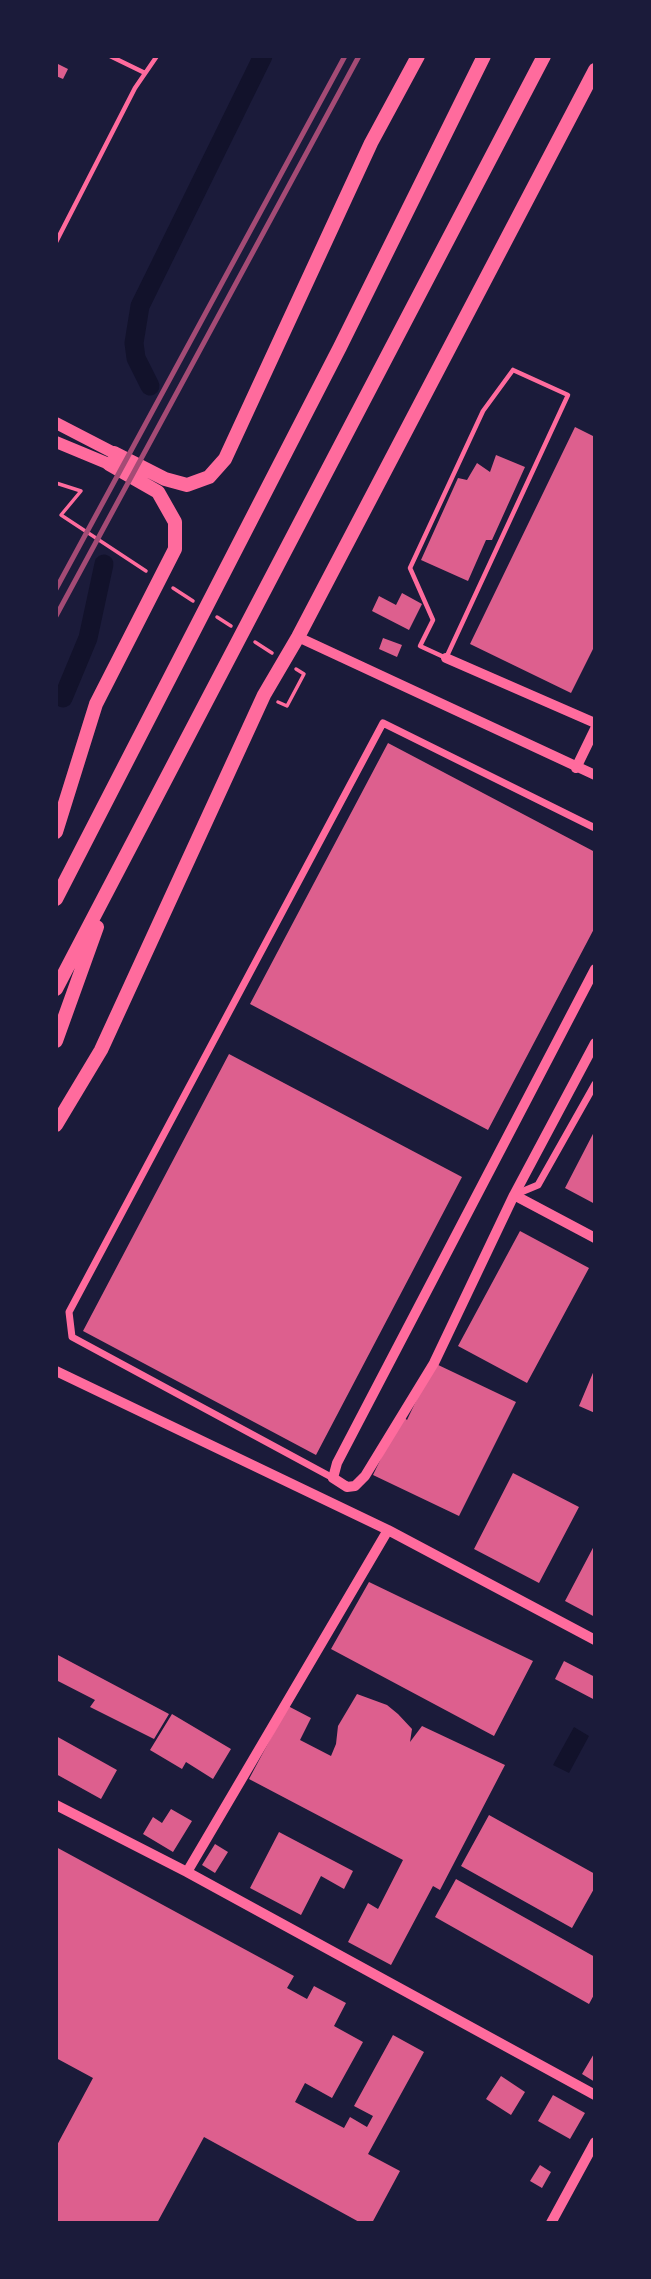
<!DOCTYPE html>
<html>
<head>
<meta charset="utf-8">
<style>
  body { margin:0 }
  #map { position:relative; width:651px; height:2279px; overflow:hidden; background:#1b1b3a; font-family:"Open Sans",sans-serif }
  canvas { display:block }
  .frame { position:absolute; inset:0; border:58px solid #1b1b3a; pointer-events:none }
</style>
</head>
<body>
<div id="map">
<canvas width="651" height="2279"></canvas>
<div class="frame"></div>
</div>
<script>
const g = document.querySelector('canvas').getContext('2d');
g.lineJoin = 'round';
function paint(path, color) {
  g.fillStyle = color;
  g.fill(path, 'evenodd');
}
function poly(rows) {
  const path = new Path2D();
  for (const r of rows) {
    path.moveTo(r[0], r[1]);
    for (let i = 2; i < r.length; i += 2) path.lineTo(r[i], r[i + 1]);
  }
  return path;
}
function strokePath(path, color, width, dash) {
  g.strokeStyle = color;
  g.lineWidth = width;
  g.lineCap = dash ? 'butt' : 'round';
  g.setLineDash(dash || []);
  g.stroke(path);
}
const water = poly([
  [574,1727,589,1736,569,1773,553,1765]
]);
const canal = poly([
  [150,386,136,358,134,343,140,306,263,56],
  [63,698,88,638,104,564]
]);
const building = poly([
  [56,63,68,69,63,79,56,76],
  [575,427,595,437,595,645,571,693,470,644],
  [496,455,525,467,492,540,486,540,468,581,421,560,458,478,467,480,477,463,490,472],
  [402,593,422,604,409,630,372,611,379,596,396,605],
  [383,638,402,645,397,657,379,649],
  [388,743,595,852,595,927,488,1130,250,1004],
  [229,1054,462,1177,316,1455,83,1331],
  [595,1130,595,1204,565,1188],
  [520,1231,589,1268,527,1383,458,1346],
  [434,1363,516,1402,459,1516,373,1475,402,1415,407,1420],
  [595,1368,595,1413,579,1406],
  [513,1473,579,1507,539,1583,474,1549],
  [595,1544,595,1617,565,1601],
  [369,1582,533,1661,494,1736,331,1649],
  [56,1654,169,1714,154,1739,90,1707,95,1700,56,1680],
  [564,1661,595,1677,595,1700,555,1679],
  [357,1694,387,1705,398,1714,412,1729,410,1742,422,1726,505,1765,440,1890,433,1886,391,1965,348,1942,368,1903,378,1909,403,1860,249,1779,288,1706,311,1718,300,1740,331,1756,336,1744,338,1726],
  [172,1714,231,1749,213,1779,186,1762,182,1769,150,1750],
  [56,1736,117,1770,101,1799,56,1774],
  [171,1809,192,1821,173,1852,143,1834,153,1817,162,1823],
  [489,1815,595,1874,595,1887,572,1928,461,1866],
  [279,1832,353,1871,344,1889,321,1876,301,1915,250,1888],
  [215,1844,228,1852,215,1873,202,1865],
  [56,1847,294,1976,287,1988,307,1999,314,1986,346,2003,334,2026,363,2042,332,2098,305,2083,295,2102,344,2128,350,2117,367,2127,373,2116,354,2106,393,2035,424,2052,368,2154,400,2171,372,2223,361,2223,204,2137,157,2223,56,2223,56,2147,93,2078,56,2058],
  [456,1879,595,1957,595,1993,589,2004,435,1917],
  [595,2052,595,2082,582,2074],
  [501,2076,525,2092,511,2115,486,2099],
  [553,2095,585,2113,570,2139,538,2121],
  [540,2165,551,2172,542,2188,530,2181]
]);
const path = poly([
  [56,483,81,491,61,515,146,571],
  [173,588,193,601],
  [217,617,231,626],
  [255,642,272,653],
  [278,702,287,706,304,674,296,669]
]);
const service = poly([
  [110,56,145,73],
  [56,242,135,88,157,56],
  [513,370,568,395,446,658,420,646,433,620,410,568,483,411,513,370]
]);
const minor = poly([
  [514,1195,538,1185,595,1084],
  [333,1478,72,1337,69,1312,383,723,595,828]
]);
const tertiary = poly([
  [298,637,595,775],
  [446,658,595,723],
  [576,768,595,729],
  [595,969,337,1463,333,1478,347,1487,355,1486,365,1476,434,1363,514,1195,595,1043],
  [514,1195,595,1238],
  [56,1371,388,1530,595,1640],
  [56,1805,187,1872,595,2095],
  [187,1872,388,1530],
  [551,2223,595,2142]
]);
const secondary = poly([
  [56,423,114,453],
  [56,442,109,464]
]);
const primary = poly([
  [56,1125,101,1050,264,695,298,637,595,70]
]);
const trunk = poly([
  [114,453,165,479,187,485,209,477,225,459,371,143,418,56],
  [56,832,96,704,175,549,175,522,158,492,109,464],
  [56,899,340,347,484,56],
  [56,989,544,56],
  [56,1041,97,927]
]);
const rail = poly([
  [56,589,345,56],
  [56,616,359,56]
]);
paint(water, '#12122b');
strokePath(canal, '#12122b', 19);
paint(building, '#dd5f8e');
strokePath(path, '#ff6b9d', 3.5);
strokePath(service, '#ff6b9d', 4.5);
strokePath(minor, '#ff6b9d', 7);
strokePath(tertiary, '#ff6b9d', 10);
strokePath(secondary, '#ff6b9d', 12);
strokePath(primary, '#ff6b9d', 14);
strokePath(trunk, '#ff6b9d', 14);
strokePath(rail, '#a44b75', 5);
</script>
</body>
</html>
